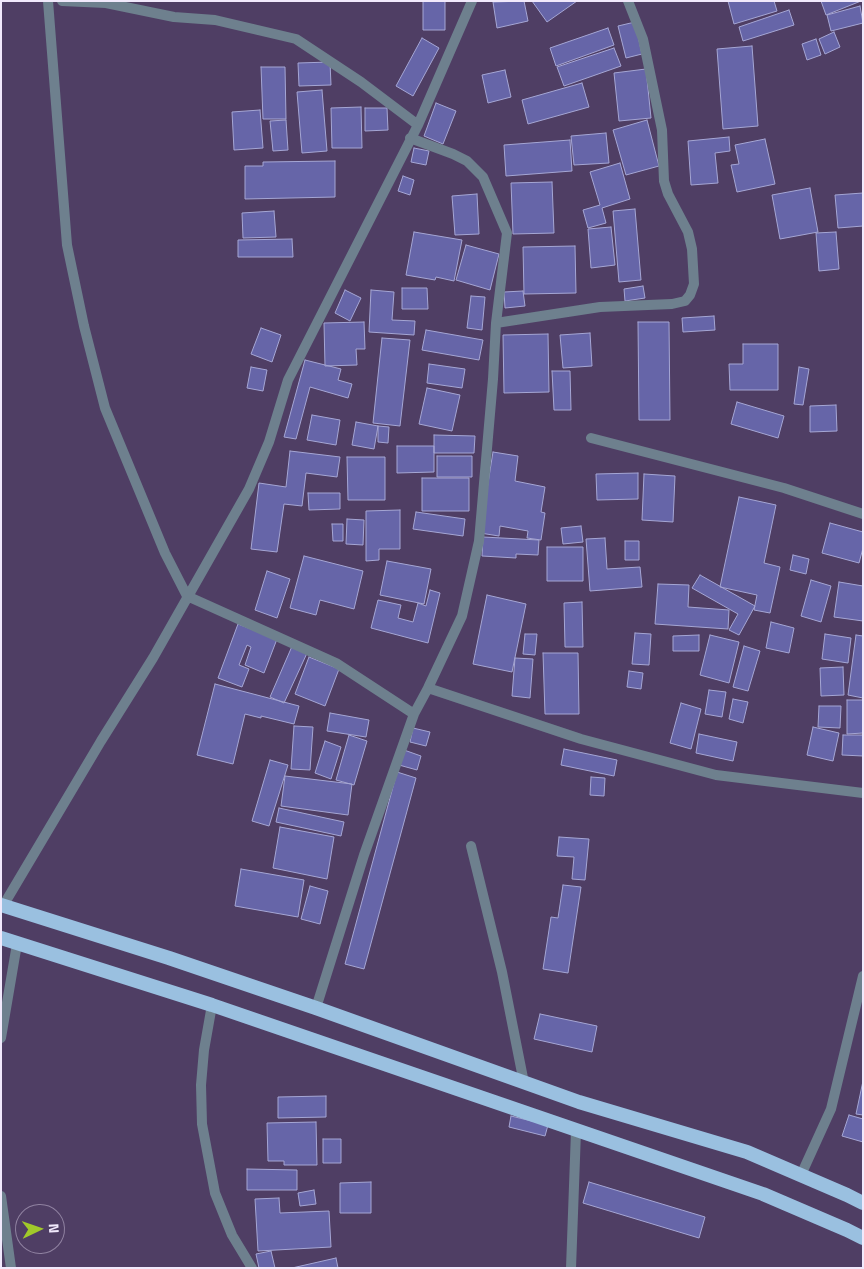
<!DOCTYPE html>
<html>
<head>
<meta charset="utf-8">
<style>
  body { margin:0 }
  #map { position:relative; width:864px; height:1269px; overflow:hidden; background:#4f3e64; font-family:"Titillium Web",sans-serif }
  canvas { display:block }
  .frame { position:absolute; inset:0; border:2px solid #f1e9fc; pointer-events:none }
  .north { position:absolute; left:15px; top:1204px; width:50px; height:50px; box-sizing:border-box; background:#4f3e64; border:1px solid #9082a1; border-radius:50%; rotate:87deg; font-size:14px; font-weight:700; line-height:20px; text-align:center; color:#f1e9fc }
  .north::after { content:''; display:block; margin:auto; width:18px; height:22px; background:#a1c92a; clip-path:polygon(50% 0,100% 100%,50% 72%,0 100%) }
</style>
</head>
<body>
<div id="map">
<canvas width="864" height="1269"></canvas>
<div class="frame"></div>
<div class="north">N</div>
</div>
<script>
const g = document.querySelector('canvas').getContext('2d');
g.lineJoin = 'round';
function paint(path, color) {
  g.fillStyle = color;
  g.fill(path, 'evenodd');
}
function poly(rows) {
  const path = new Path2D();
  for (const r of rows) {
    path.moveTo(r[0], r[1]);
    for (let i = 2; i < r.length; i += 2) path.lineTo(r[i], r[i + 1]);
  }
  return path;
}
function strokePath(path, color, width, dash) {
  g.strokeStyle = color;
  g.lineWidth = width;
  g.lineCap = dash ? 'butt' : 'round';
  g.setLineDash(dash || []);
  g.stroke(path);
}
const building = poly([
  [423,1,445,1,445,30,423,30,423,1],
  [524,1,528,21,497,28,493,2,524,1],
  [532,1,577,1,547,22,532,1],
  [728,1,774,1,777,11,734,24,728,1],
  [821,1,861,1,826,15,821,1],
  [860,6,863,23,831,31,827,15,860,6],
  [789,10,794,25,743,41,739,27,789,10],
  [635,22,642,54,626,58,618,26,635,22],
  [608,28,614,45,556,66,550,48,608,28],
  [834,32,840,47,825,54,819,39,834,32],
  [422,38,439,48,413,96,396,86,422,38],
  [816,39,821,55,807,60,802,44,816,39],
  [752,46,758,126,723,129,717,49,752,46],
  [614,48,621,66,564,86,557,67,614,48],
  [330,62,331,85,299,86,298,63,330,62],
  [261,67,285,67,286,119,263,119,261,67],
  [646,69,651,118,619,121,614,73,646,69],
  [505,70,511,97,488,103,482,75,505,70],
  [582,83,589,107,528,124,522,100,582,83],
  [322,90,327,151,302,153,297,92,322,90],
  [436,103,456,111,443,144,424,136,436,103],
  [361,107,362,148,332,148,331,108,361,107],
  [365,108,387,108,388,130,365,131,365,108],
  [260,110,263,148,234,150,232,112,260,110],
  [286,120,288,150,273,151,270,121,286,120],
  [647,120,659,166,626,175,613,130,647,120],
  [606,133,609,163,574,165,571,136,606,133],
  [729,137,730,151,715,153,718,183,691,185,688,141,729,137],
  [765,139,775,184,737,192,731,165,739,164,735,145,765,139],
  [570,140,572,171,506,176,504,145,570,140],
  [414,148,429,151,426,165,411,162,414,148],
  [335,161,335,197,245,199,245,166,263,166,263,162,335,161],
  [620,163,630,199,602,208,606,223,588,228,583,210,600,205,590,172,620,163],
  [403,176,414,180,410,195,398,191,403,176],
  [552,182,554,233,513,234,511,183,552,182],
  [810,188,818,232,780,239,772,195,810,188],
  [863,193,863,226,838,228,835,195,863,193],
  [477,194,479,234,455,235,452,196,477,194],
  [635,209,641,280,619,282,613,211,635,209],
  [274,211,276,237,243,238,242,213,274,211],
  [611,227,615,265,591,268,588,229,611,227],
  [414,232,462,240,454,281,436,277,435,280,406,275,414,232],
  [836,232,839,269,819,271,816,233,836,232],
  [292,239,293,257,238,257,238,240,292,239],
  [466,245,499,254,490,290,456,280,466,245],
  [575,246,576,293,524,294,523,247,575,246],
  [643,286,645,298,625,301,624,289,643,286],
  [402,288,427,288,428,309,402,309,402,288],
  [345,290,361,298,350,321,335,313,345,290],
  [371,290,394,292,392,320,415,321,414,335,369,332,371,290],
  [523,291,525,306,505,308,504,292,523,291],
  [471,296,485,297,482,330,467,328,471,296],
  [714,316,715,330,683,332,682,318,714,316],
  [364,322,365,349,356,349,357,365,325,366,324,323,364,322],
  [638,322,669,322,670,420,639,420,638,322],
  [261,328,281,335,272,362,251,354,261,328],
  [426,330,483,340,479,360,422,350,426,330],
  [590,333,592,366,563,368,560,335,590,333],
  [548,334,549,392,504,393,503,335,548,334],
  [382,338,410,340,400,426,373,423,382,338],
  [743,344,778,344,778,390,730,390,729,364,743,364,743,344],
  [305,360,341,369,338,380,352,384,348,398,310,387,296,439,284,437,305,360],
  [429,364,465,369,462,388,427,383,429,364],
  [251,367,267,370,263,391,247,388,251,367],
  [799,367,809,369,803,405,794,404,799,367],
  [552,371,570,371,571,410,554,410,552,371],
  [427,388,460,395,452,431,419,424,427,388],
  [737,402,784,416,778,438,731,424,737,402],
  [836,405,837,431,810,432,810,406,836,405],
  [312,415,340,420,336,445,307,440,312,415],
  [356,422,378,426,374,449,352,445,356,422],
  [378,426,389,427,388,443,378,442,378,426],
  [434,435,475,436,474,453,434,453,434,435],
  [397,446,434,446,434,472,397,473,397,446],
  [290,451,340,457,337,477,306,473,302,506,284,504,277,552,251,549,259,483,286,487,290,451],
  [493,452,518,456,515,481,545,487,541,512,545,513,541,540,527,538,528,531,500,526,499,536,480,533,493,452],
  [437,456,472,456,472,477,437,477,437,456],
  [347,457,385,457,385,500,348,500,347,457],
  [638,473,638,499,597,500,596,474,638,473],
  [644,474,675,476,673,522,642,520,644,474],
  [422,478,469,478,469,511,422,511,422,478],
  [308,493,340,493,340,509,309,510,308,493],
  [739,497,776,505,764,563,780,567,770,613,754,610,757,595,720,587,739,497],
  [400,510,400,549,379,549,379,560,366,561,366,511,400,510],
  [416,512,465,519,463,536,413,529,416,512],
  [347,519,364,520,363,545,346,544,347,519],
  [830,523,863,532,863,548,859,563,822,553,830,523],
  [332,524,343,524,343,541,333,541,332,524],
  [581,526,583,542,563,544,561,528,581,526],
  [483,537,539,540,538,555,516,554,516,558,482,556,483,537],
  [605,538,607,569,640,567,642,587,590,591,586,539,605,538],
  [625,541,639,541,639,560,625,560,625,541],
  [547,547,583,547,583,581,547,581,547,547],
  [793,555,809,559,806,574,790,570,793,555],
  [304,556,363,571,354,609,320,600,316,615,290,608,304,556],
  [387,561,431,569,424,604,380,595,387,561],
  [267,571,290,579,277,618,255,610,267,571],
  [700,575,755,606,739,635,729,630,738,614,692,588,700,575],
  [811,580,831,586,821,622,801,616,811,580],
  [839,582,863,586,863,621,834,617,839,582],
  [658,584,689,585,688,607,729,610,728,629,655,624,658,584],
  [430,590,440,593,428,643,371,628,378,600,401,605,398,618,413,622,418,603,426,606,430,590],
  [487,595,526,604,512,672,473,664,487,595],
  [582,602,583,647,565,647,564,603,582,602],
  [771,622,794,628,789,653,766,648,771,622],
  [238,624,277,639,264,673,245,665,251,647,247,645,239,665,249,669,242,687,218,678,238,624],
  [635,633,651,634,649,665,632,664,635,633],
  [525,634,537,634,535,655,523,654,525,634],
  [825,634,851,638,848,663,822,659,825,634],
  [699,635,699,651,673,651,673,636,699,635],
  [710,635,739,642,729,683,700,675,710,635],
  [856,635,863,636,863,698,848,695,856,635],
  [293,644,308,651,284,703,270,697,293,644],
  [744,646,760,651,748,691,733,687,744,646],
  [543,653,578,653,579,714,545,714,543,653],
  [309,657,339,669,325,706,295,694,309,657],
  [515,658,533,659,530,698,512,696,515,658],
  [843,667,844,695,821,696,820,668,843,667],
  [629,671,643,673,641,689,627,687,629,671],
  [215,684,299,706,294,724,261,716,261,718,245,714,233,764,197,755,215,684],
  [709,690,726,692,722,717,705,714,709,690],
  [733,699,748,702,743,723,729,719,733,699],
  [847,700,863,700,863,733,847,734,847,700],
  [681,703,701,709,691,749,670,743,681,703],
  [819,706,841,706,840,728,818,727,819,706],
  [330,713,369,720,366,737,327,731,330,713],
  [294,726,313,727,310,770,291,769,294,726],
  [813,727,839,733,833,761,807,755,813,727],
  [413,728,430,732,426,746,410,742,413,728],
  [699,734,737,742,733,761,696,753,699,734],
  [349,735,367,741,354,785,336,780,349,735],
  [843,735,863,735,863,756,842,755,843,735],
  [325,741,341,747,331,779,315,773,325,741],
  [564,749,617,760,614,776,561,765,564,749],
  [404,750,421,756,417,770,399,765,404,750],
  [270,760,288,765,269,826,252,821,270,760],
  [397,772,416,778,364,969,345,964,397,772],
  [285,776,352,784,348,815,281,806,285,776],
  [591,777,605,778,604,796,590,795,591,777],
  [279,808,344,822,341,836,276,822,279,808],
  [280,827,334,837,327,879,273,868,280,827],
  [559,837,589,839,585,880,572,879,574,857,557,856,559,837],
  [241,869,304,880,298,917,235,906,241,869],
  [563,885,581,887,568,973,543,969,551,917,558,918,563,885],
  [310,886,328,891,320,924,301,919,310,886],
  [540,1014,597,1026,592,1052,534,1039,540,1014],
  [863,1081,863,1115,856,1114,863,1081],
  [326,1096,326,1117,278,1118,278,1097,326,1096],
  [849,1115,863,1119,863,1142,842,1136,849,1115],
  [511,1116,548,1125,545,1136,509,1127,511,1116],
  [316,1122,317,1165,284,1165,284,1161,268,1161,267,1123,316,1122],
  [323,1139,341,1139,341,1163,323,1163,323,1139],
  [247,1169,297,1170,297,1190,247,1190,247,1169],
  [371,1182,371,1213,340,1213,340,1183,371,1182],
  [589,1182,705,1217,699,1238,583,1203,589,1182],
  [314,1190,316,1204,300,1206,298,1193,314,1190],
  [279,1198,280,1213,329,1211,331,1247,258,1251,255,1199,279,1198],
  [271,1251,275,1268,259,1268,256,1254,271,1251],
  [336,1258,338,1268,292,1268,336,1258]
]);
const service = poly([
  [471,846,502,972,524,1083]
]);
const minor = poly([
  [48,1,67,245,84,326,105,408,165,553,187,596,336,663,414,714,428,688,462,616,479,541,493,379,496,323,507,233,483,177,467,161,453,154,410,138],
  [62,1,106,3,174,17,215,20,296,39,361,82,418,125],
  [496,323,600,307,672,304,685,301,690,295,694,284,692,249,688,232,668,194,664,181,662,130,643,39,628,1],
  [591,438,784,488,863,514],
  [428,688,581,739,716,775,863,793],
  [3,906,101,741,153,658,249,489,269,442,288,380,418,125,472,1],
  [212,1005,204,1050,201,1085,202,1124,215,1193,232,1235,252,1268],
  [316,1008,364,855,414,714],
  [1,1038,17,944],
  [801,1175,831,1109,863,976],
  [1,1196,11,1268],
  [571,1268,576,1131]
]);
const trunk = poly([
  [1,905,169,958,316,1008,579,1102,747,1152,847,1195,863,1203],
  [1,938,212,1005,763,1194,847,1230,863,1238]
]);
paint(building, '#6665a8');
strokePath(building, '#a5a6d4', 1);
strokePath(service, '#6e808e', 10);
strokePath(minor, '#6e808e', 10);
strokePath(trunk, '#9ac0e0', 14);
</script>
</body>
</html>
